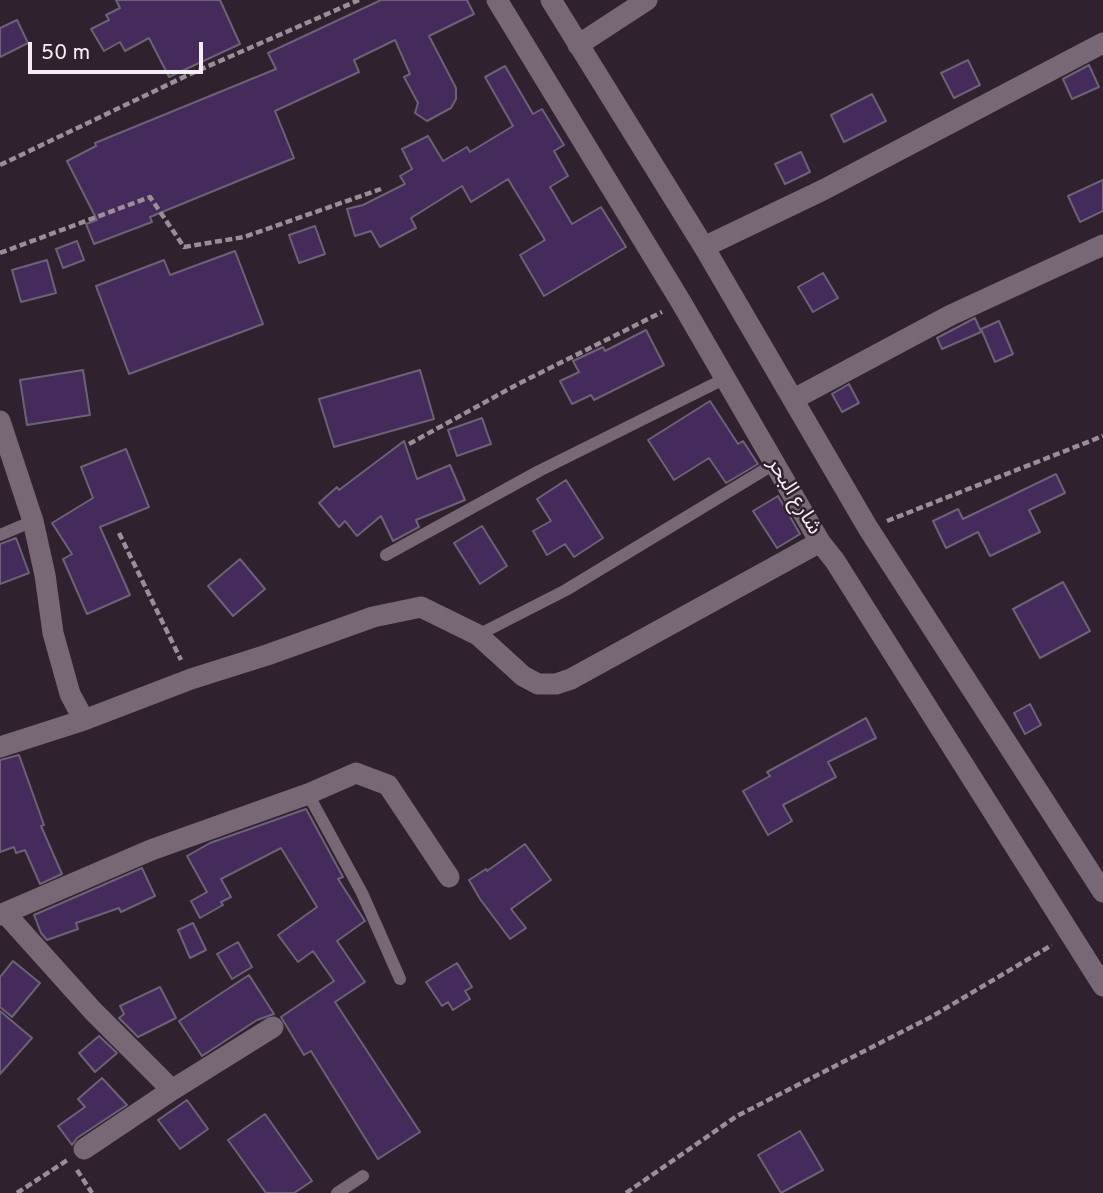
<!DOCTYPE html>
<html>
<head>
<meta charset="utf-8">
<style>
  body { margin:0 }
  #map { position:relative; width:1103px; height:1193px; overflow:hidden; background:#2f212d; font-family:Overpass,sans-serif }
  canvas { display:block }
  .scale { position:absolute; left:28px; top:42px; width:175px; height:32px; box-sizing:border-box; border:4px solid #f6edf4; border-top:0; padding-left:9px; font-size:21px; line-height:24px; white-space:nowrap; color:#f6edf4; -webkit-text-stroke:5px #2f212d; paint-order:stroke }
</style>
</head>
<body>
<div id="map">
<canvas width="1103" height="1193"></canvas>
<div class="scale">50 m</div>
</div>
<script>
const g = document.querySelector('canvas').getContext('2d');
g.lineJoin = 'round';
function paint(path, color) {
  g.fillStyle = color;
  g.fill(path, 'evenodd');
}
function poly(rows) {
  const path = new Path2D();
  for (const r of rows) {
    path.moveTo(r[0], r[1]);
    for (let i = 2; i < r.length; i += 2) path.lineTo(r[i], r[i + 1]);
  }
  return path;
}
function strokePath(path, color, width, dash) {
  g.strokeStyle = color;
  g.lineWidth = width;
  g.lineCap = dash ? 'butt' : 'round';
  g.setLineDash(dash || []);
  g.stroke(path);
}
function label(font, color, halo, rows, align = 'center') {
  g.font = font + ' Overpass,"Noto Sans Arabic",sans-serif';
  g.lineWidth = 5;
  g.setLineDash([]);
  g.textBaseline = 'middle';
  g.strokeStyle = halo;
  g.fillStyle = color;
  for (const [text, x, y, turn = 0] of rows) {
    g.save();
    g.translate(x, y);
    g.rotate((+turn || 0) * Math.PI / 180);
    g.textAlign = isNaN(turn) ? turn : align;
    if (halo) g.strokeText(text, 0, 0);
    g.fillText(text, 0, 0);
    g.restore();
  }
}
const building = poly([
  [116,0,220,0,240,44,169,77,149,38,125,51,120,42,104,51,91,29,109,20,106,15,120,8,116,0],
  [381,0,467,0,474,14,429,36,456,88,456,99,451,108,427,121,415,113,418,103,404,77,410,74,395,40,354,60,359,72,275,111,294,158,150,217,152,222,94,244,86,224,97,220,67,161,96,146,95,143,276,69,268,53,381,0],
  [17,20,28,43,0,57,0,28,17,20],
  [968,60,980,85,954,98,941,73,968,60],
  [1089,65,1099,87,1072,99,1063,79,1089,65],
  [505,66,533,114,542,109,564,145,554,151,568,176,550,187,572,224,601,207,626,247,544,296,520,255,545,240,508,179,471,202,462,186,411,218,416,228,380,247,371,231,355,236,347,209,363,205,405,184,400,176,412,169,402,149,428,136,443,161,467,147,470,152,513,126,485,77,505,66],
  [872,94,886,121,844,142,831,115,872,94],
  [801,152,810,172,785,184,775,164,801,152],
  [1103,180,1103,211,1080,222,1068,196,1103,180],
  [315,226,325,254,299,263,289,235,315,226],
  [77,241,84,260,63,268,56,249,77,241],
  [235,251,263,324,129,374,96,286,164,260,170,275,235,251],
  [47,260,56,293,21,302,12,270,47,260],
  [823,273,838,298,813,312,798,287,823,273],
  [975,318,981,332,942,349,937,338,975,318],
  [999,321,1013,354,995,362,981,329,999,321],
  [646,330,664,365,594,400,591,395,572,404,560,381,579,372,573,361,603,347,605,351,646,330],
  [83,370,90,415,27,425,20,380,83,370],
  [420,370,434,419,334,447,319,399,420,370],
  [849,384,859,403,842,412,832,394,849,384],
  [710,401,738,444,743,441,758,464,726,483,709,458,674,480,648,440,710,401],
  [482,418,491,444,457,456,448,430,482,418],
  [404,441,417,479,450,465,465,500,416,520,419,527,393,541,381,516,357,536,345,521,339,527,319,503,337,487,339,490,404,441],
  [126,449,149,507,100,527,130,595,87,614,63,559,72,554,52,523,93,498,81,467,126,449],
  [1056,474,1065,493,1029,510,1040,532,990,556,978,532,946,548,933,521,958,509,963,519,1056,474],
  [566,480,603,538,574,557,565,544,547,555,533,531,551,521,537,499,566,480],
  [778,496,800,534,777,548,753,511,778,496],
  [482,526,507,566,480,584,454,543,482,526],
  [16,538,29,573,0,584,0,544,16,538],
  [240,559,265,589,233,616,208,586,240,559],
  [1063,582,1090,631,1040,658,1013,609,1063,582],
  [1030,704,1041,725,1025,734,1014,713,1030,704],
  [866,718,876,738,828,762,836,777,783,805,792,821,768,835,743,791,770,776,767,772,866,718],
  [19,755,44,825,41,826,62,874,40,884,25,850,16,853,14,847,0,852,0,760,19,755],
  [306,809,343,877,338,879,365,921,337,941,365,982,335,1002,420,1132,378,1159,311,1051,304,1055,281,1017,334,981,313,951,298,962,278,935,317,907,281,848,221,879,231,897,221,902,223,905,200,918,191,901,207,892,187,856,210,843,306,809],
  [525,844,551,880,511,909,526,928,510,939,480,899,469,880,486,869,487,871,525,844],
  [142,868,155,896,121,912,119,908,76,923,78,929,47,940,41,933,34,915,142,868],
  [193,923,206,950,190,958,178,930,193,923],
  [238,942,252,967,232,979,217,954,238,942],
  [13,961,40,983,12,1017,0,1007,0,977,13,961],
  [457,963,472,987,465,991,470,999,453,1010,448,1002,442,1006,426,982,457,963],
  [249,975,274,1014,257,1020,202,1056,179,1021,249,975],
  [160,987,176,1018,138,1037,119,1018,124,1014,120,1006,160,987],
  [0,1011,32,1038,0,1074,0,1011],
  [99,1036,117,1053,95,1072,79,1053,99,1036],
  [102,1078,127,1105,77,1138,72,1145,58,1126,85,1107,78,1099,102,1078],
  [187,1100,208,1129,180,1149,158,1120,187,1100],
  [265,1114,312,1181,294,1193,266,1193,228,1140,265,1114],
  [800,1131,823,1170,781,1193,758,1155,800,1131]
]);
const path = poly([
  [0,165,188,75,359,0],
  [0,253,150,197,184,247,244,237,381,189],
  [409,444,518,384,662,312],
  [887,521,1103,436],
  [119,533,181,660],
  [77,1170,92,1193],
  [17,1193,69,1159],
  [626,1193,737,1116,931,1017,1052,945]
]);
const lane = poly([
  [0,535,33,521],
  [386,555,539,471,724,379],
  [478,635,566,590,774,464],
  [308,794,362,893,400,979],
  [337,1193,363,1176]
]);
const street = poly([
  [578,45,647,0],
  [704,247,823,190,1103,43],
  [794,399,951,315,1103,245],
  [0,421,33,521,45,575,53,633,70,694,84,720],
  [0,747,84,720,191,679,267,655,373,617,421,607,478,635,523,676,538,684,556,684,571,679,820,542],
  [5,913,93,1011,172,1090],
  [0,915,151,850,308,794,356,773,388,785,449,877],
  [84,1149,172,1090,273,1027]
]);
const secondary = poly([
  [497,0,681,302,820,542,835,561,1103,986],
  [551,0,704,247,868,528,1103,892]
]);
const streetNames = [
  ["شارع البحر",793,497,59]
];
paint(building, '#452b5c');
strokePath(building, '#6b6375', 2);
strokePath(path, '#9a8e98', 4.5, [7, 3.5]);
strokePath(lane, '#786875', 12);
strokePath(street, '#786875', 21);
strokePath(secondary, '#786875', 21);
label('21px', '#f6edf4', '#2f212d', streetNames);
</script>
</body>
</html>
